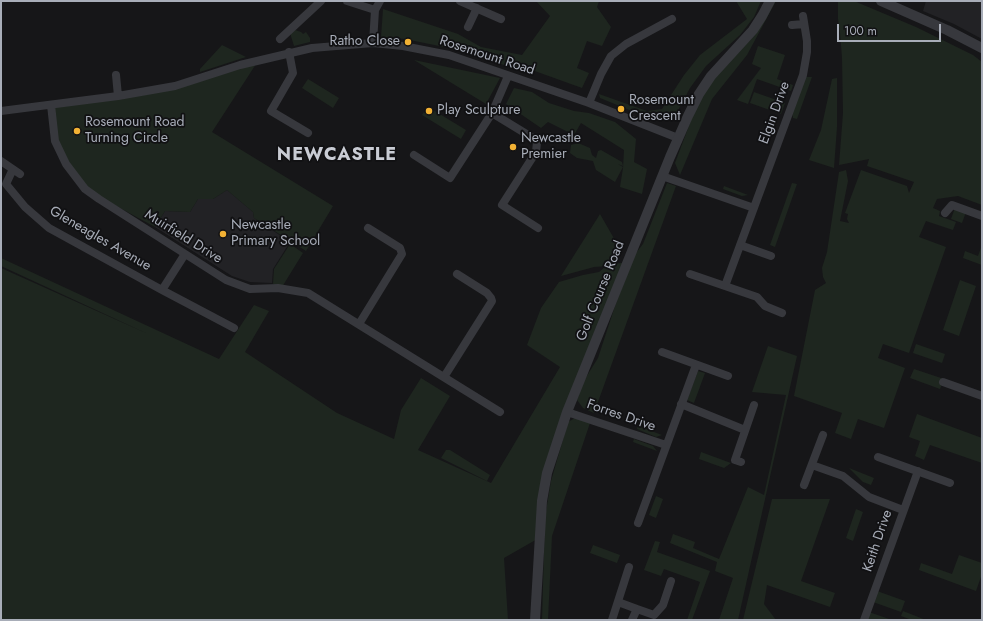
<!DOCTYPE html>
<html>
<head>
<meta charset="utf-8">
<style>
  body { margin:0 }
  #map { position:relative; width:983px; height:621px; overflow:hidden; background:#161618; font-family:Jost,sans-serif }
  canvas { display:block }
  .frame { position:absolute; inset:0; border:2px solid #a8adb8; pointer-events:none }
  .scale { position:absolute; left:837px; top:24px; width:104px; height:18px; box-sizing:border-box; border:2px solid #a8adb8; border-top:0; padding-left:5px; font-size:12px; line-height:14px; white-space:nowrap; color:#a8adb8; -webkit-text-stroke:3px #111113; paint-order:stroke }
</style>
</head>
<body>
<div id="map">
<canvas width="983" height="621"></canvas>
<div class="frame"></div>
<div class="scale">100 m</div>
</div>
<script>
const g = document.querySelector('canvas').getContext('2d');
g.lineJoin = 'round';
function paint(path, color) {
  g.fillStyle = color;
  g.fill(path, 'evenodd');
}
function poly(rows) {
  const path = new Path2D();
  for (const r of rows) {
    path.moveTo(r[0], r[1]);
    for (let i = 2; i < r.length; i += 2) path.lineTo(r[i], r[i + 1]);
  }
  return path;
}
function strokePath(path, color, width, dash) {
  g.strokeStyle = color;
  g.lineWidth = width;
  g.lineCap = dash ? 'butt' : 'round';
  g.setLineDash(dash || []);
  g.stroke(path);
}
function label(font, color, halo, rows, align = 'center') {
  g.font = font + ' Jost,sans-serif';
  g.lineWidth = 3.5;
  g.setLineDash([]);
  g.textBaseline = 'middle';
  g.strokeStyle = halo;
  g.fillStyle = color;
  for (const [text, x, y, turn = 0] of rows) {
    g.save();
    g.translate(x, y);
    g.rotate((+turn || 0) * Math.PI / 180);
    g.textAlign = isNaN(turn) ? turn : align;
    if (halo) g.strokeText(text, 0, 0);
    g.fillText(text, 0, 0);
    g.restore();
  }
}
const built = poly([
  [926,1,982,1,982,39,954,24,923,11],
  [227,190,253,212,254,218,290,242,273,269,272,283,250,282,232,276,155,227,165,211,190,212,198,199,213,199]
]);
const green = poly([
  [536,1,599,1,597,7,611,27,602,46,587,41,577,68,589,73,582,88,532,70,530,73,449,48,405,39,381,37,383,9,458,34,481,47,522,55,550,16],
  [736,1,761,1,754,17,740,35,706,66,690,88,674,118,665,121,649,118,600,98,599,94,647,111,662,109,684,75,700,55,747,19],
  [773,1,776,1,747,55,712,99,680,175,675,163,699,99],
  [838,1,854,1,916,27,973,55,982,62,982,205,958,196,937,199,933,208,940,211,939,216,956,222,953,230,926,221,919,237,946,247,909,353,883,344,878,358,905,368,884,428,858,419,851,439,835,433,842,413,794,396,815,290,826,283,823,277,822,268,827,252,839,172,846,170,848,181,840,221,849,223,847,219,848,214,845,213,861,170,907,186,909,193,914,182,867,166,869,159,839,165,843,113,842,58,840,33,838,19],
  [295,30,301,32,303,34,306,32,310,38,310,42,294,46,290,33],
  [222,45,246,57,200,72,200,69],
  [758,46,785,55,777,79,793,85,791,91,757,79,748,104,737,100,761,68,752,64],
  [414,60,500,78,486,104],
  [258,61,212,132,333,206,306,251,254,218,253,212,227,190,213,199,198,199,190,212,165,211,155,227,85,189,55,141,51,105,175,86],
  [805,77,812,77,797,119,793,118,792,113],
  [837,78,837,127,834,168,809,160,821,130,832,79],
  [308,79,339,98,333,108,302,88],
  [514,88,532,92,549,103,574,111,589,113,615,122,636,139,634,162,647,169,642,194,620,187,623,168,624,150,581,123,574,135,548,122,541,128,506,104],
  [754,92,785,103,781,114,750,103],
  [433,110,466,130,461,139,422,115,424,112,429,115],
  [578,143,590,148,592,155,596,158,598,151,601,150,622,162,623,166,618,164,623,167,615,182,596,170,593,161,577,158,570,153,571,145],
  [667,183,676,186,594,413,583,408,577,400,583,382,598,358,615,306,635,254,643,244],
  [792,183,797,184,775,247,770,245],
  [724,186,748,195,742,196,723,189],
  [955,208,966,212,962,223,951,219],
  [600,214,620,249,615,264,627,262,554,449,539,538,504,558,508,620,1,620,1,268,148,334,1,266,1,258,219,359,254,305,269,311,245,352,337,413,394,439,401,410,421,378,450,396,418,450,491,483,560,367,527,345,541,308,559,282,583,275,599,272,605,267,608,266,594,267,561,276],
  [290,244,303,253,282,287,273,284,274,269],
  [982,245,982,265,963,258,965,251,978,256],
  [960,280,976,286,959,336,943,330],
  [916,344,945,354,942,363,913,353],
  [768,346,797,356,738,620,719,620,733,578,715,571,717,562,670,543,673,534,695,542,693,548,719,559,748,487,764,495,786,395,752,392],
  [914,369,944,379,940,389,910,378],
  [698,371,705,373,694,403,687,400],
  [917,414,982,438,982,463,930,445,924,460,915,456,920,441,909,437],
  [575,418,590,423,552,536,548,620,542,620,545,517,551,481,568,422],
  [638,426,662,435,656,437,637,429],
  [634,439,653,446,657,451,633,442],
  [446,450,450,450,490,475,487,481,441,458],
  [701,452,731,463,724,468,699,459],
  [849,468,874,478,871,485,863,482],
  [656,496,663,499,656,518,649,515],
  [772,499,830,499,801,581,835,593,830,607,767,585,764,604,776,620,743,620],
  [856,509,863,512,853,541,846,538],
  [655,541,660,542,657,552,710,571,692,620,687,620,700,582,664,569,661,576,644,570],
  [593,545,620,555,617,563,590,553],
  [959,555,982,563,982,574,976,591,919,570,921,563,952,574],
  [877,591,905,601,901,612,873,602],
  [903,611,926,620,912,620,901,616],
  [869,612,892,620,866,620]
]);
const minor = poly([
  [347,1,375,10,380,1],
  [460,1,501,19],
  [792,25,804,24],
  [468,27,477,8],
  [280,39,321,1],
  [373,43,375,10],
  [289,52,293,73,271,111,308,133],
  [116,75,118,96],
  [589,103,601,74,611,56,626,44,672,19],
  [51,105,55,141,66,164,85,189,99,199,226,280,250,289,278,288,308,293,500,412],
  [1,111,118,96,175,86,240,65,312,48,373,43,403,46,449,55,589,103,678,138],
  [492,113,533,138,537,142,536,152,502,205,538,228],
  [414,155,450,178,492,113,508,76],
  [1,161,20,174],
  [13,169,6,184,25,207,49,228,162,290,234,328],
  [662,176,754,208],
  [945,213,952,205,982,216],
  [740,245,771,256],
  [690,274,757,297,765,306,782,313],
  [725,286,803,75,807,52,807,41,803,16],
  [162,290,185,254],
  [359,324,402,254,400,248,368,228],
  [662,352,728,376],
  [444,377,492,301,491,298,487,293,457,274],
  [943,382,982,396],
  [681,404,745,430],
  [567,412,666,445],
  [878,457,950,483],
  [741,462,735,460,754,405],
  [812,465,843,476,869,497,903,510],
  [804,485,823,435],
  [638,523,696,365],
  [618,602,637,609],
  [612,620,629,567],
  [632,620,637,609,654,615,663,605,671,581],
  [864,620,918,471]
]);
const tertiary = poly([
  [881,1,947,30,982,48],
  [535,620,542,501,547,473,567,412,670,157,688,116,699,94,711,76,753,30,762,16,770,1]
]);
const markers = [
  [408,42,4,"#f2b134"],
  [621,109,4,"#f2b134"],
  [429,111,4,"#f2b134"],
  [77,131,4,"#f2b134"],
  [513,147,4,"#f2b134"],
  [223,234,4,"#f2b134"]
];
const poiNames = [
  ["Ratho Close",400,42,"right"],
  ["Rosemount",629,101],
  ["Crescent",629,117],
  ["Play Sculpture",437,111],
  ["Rosemount Road",85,123],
  ["Turning Circle",85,139],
  ["Newcastle",521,139],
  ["Premier",521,155],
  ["Newcastle",231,226],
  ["Primary School",231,242]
];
const streetNames = [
  ["Rosemount Road",487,56,18],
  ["Elgin Drive",775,113,-70],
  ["Muirfield Drive",183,237,32],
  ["Gleneagles Avenue",100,239,30],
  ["Golf Course Road",601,291,-68],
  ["Forres Drive",621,416,19],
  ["Keith Drive",878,541,-71]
];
const districtNames = [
  ["NEWCASTLE",337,156]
];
paint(built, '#222225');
paint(green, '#1e261f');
strokePath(minor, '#37383d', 8);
strokePath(tertiary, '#37383d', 10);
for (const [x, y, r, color] of markers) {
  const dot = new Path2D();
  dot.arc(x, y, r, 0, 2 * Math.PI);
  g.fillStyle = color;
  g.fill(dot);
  strokePath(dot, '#111113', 1.5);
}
label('14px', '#a8adb8', '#111113', poiNames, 'left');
label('14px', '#a8adb8', '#111113', streetNames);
g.letterSpacing = '1px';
label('bold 18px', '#c9ccd4', '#111113', districtNames);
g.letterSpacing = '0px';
</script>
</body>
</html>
